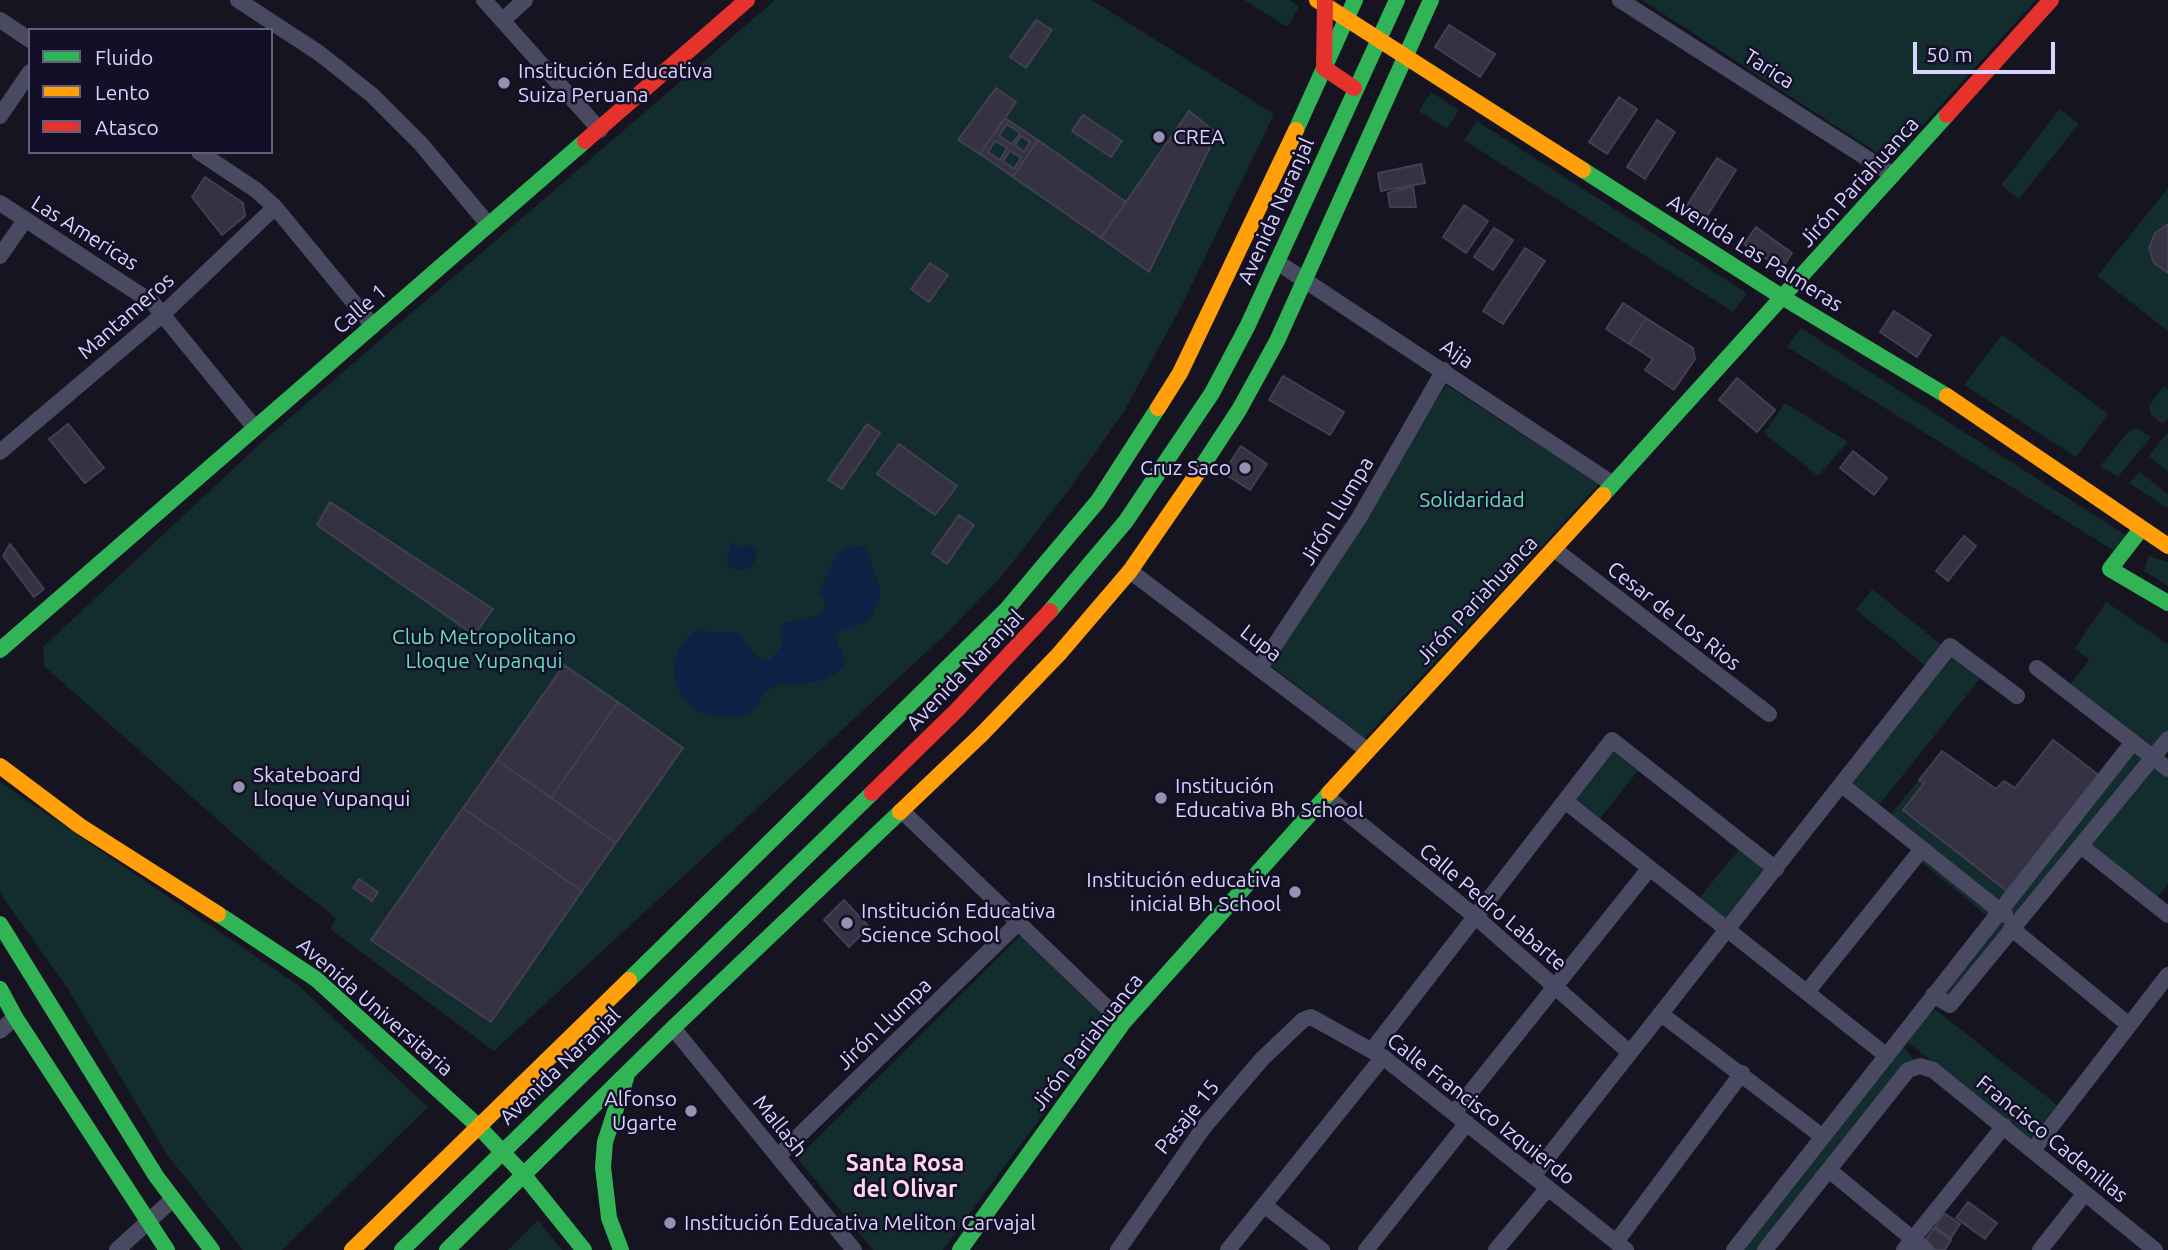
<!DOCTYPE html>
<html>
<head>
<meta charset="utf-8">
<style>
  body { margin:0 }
  #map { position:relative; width:2168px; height:1250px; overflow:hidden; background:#161421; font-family:Ubuntu,sans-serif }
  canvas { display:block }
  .legend { position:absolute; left:28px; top:28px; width:245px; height:126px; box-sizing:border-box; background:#130f26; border:2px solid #625e7d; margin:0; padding:9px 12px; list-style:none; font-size:21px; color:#d9d4ff }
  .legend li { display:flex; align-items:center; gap:14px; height:35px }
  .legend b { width:35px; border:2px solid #625e7d }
  .scale { position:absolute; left:1913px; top:42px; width:142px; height:32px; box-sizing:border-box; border:4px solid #d9d4ff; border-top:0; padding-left:9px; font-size:21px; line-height:24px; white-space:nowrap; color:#d9d4ff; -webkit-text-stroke:5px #130f26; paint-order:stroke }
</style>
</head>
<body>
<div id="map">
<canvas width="2168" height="1250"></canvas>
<ul class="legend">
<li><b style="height:9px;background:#30b455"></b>Fluido</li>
<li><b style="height:9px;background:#ff9f0a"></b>Lento</li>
<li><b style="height:9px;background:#e5322d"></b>Atasco</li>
</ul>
<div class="scale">50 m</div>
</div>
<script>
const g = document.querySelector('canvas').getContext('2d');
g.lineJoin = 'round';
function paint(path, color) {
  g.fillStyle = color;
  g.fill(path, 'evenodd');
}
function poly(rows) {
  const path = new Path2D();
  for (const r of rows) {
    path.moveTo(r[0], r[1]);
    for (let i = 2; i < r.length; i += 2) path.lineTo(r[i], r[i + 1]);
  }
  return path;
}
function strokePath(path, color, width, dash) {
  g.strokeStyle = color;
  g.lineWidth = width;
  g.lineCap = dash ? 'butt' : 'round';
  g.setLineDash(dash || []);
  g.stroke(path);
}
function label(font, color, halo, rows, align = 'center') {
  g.font = font + ' Ubuntu,sans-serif';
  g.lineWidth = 5;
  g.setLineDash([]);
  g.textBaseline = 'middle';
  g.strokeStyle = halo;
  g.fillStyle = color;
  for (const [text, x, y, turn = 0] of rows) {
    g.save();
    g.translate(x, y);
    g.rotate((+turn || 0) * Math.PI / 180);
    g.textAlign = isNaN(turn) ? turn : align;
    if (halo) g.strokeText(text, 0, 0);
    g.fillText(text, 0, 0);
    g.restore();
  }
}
const green = poly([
  [775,0,1092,0,1274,114,1182,305,1125,410,1066,494,1000,578,946,634,494,1051,330,929,336,918,272,868,44,666,43,647,263,441],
  [1244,0,1290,0,1299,7,1288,26,1284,25],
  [1642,0,2036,0,1895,156,1885,158],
  [1431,92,1459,110,1447,129,1419,111],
  [2060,109,2079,124,2019,199,2001,185],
  [1477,121,1564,177,1747,293,1733,312,1464,140],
  [2168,188,2168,331,2097,276],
  [1801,328,2127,536,2116,552,1787,347],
  [2002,335,2108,414,2076,457,1964,385],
  [1446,385,1599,484,1365,738,1270,665],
  [2164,386,2168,389,2168,418,2163,424,2151,415,2149,406],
  [1785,403,1848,442,1818,476,1764,433],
  [2136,428,2151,437,2118,477,2100,466,2129,431],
  [2168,432,2168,472,2149,456],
  [2139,472,2168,494,2168,508,2129,483],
  [2149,556,2168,562,2168,586,2144,571],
  [1872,589,1981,677,1871,815,1842,792,1936,674,1856,610],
  [2106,602,2168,644,2168,739,1950,1005,1933,995,1991,919,1915,857,1921,849,1886,820,1919,780,1924,783,1903,810,2011,894,2133,742,2066,690,2089,660,2075,648],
  [1612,751,1638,771,1599,820,1574,800],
  [2154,764,2168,775,2168,884,2155,900,2089,845],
  [0,782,299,986,428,1107,282,1250,243,1250,166,1153,68,989,0,893],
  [1741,847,1768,869,1723,924,1696,902],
  [1022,934,1111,1022,943,1250,873,1250,797,1158],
  [1931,1006,2057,1105,2030,1140,1905,1040],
  [1898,1041,1920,1066,1765,1250,1735,1250],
  [538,1220,562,1250,508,1250]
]);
const water = poly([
  [730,542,742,547,752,544,757,551,754,564,743,571,730,568,726,559,730,554],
  [851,545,864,546,866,550,880,588,880,599,870,619,834,635,845,661,844,667,827,679,799,685,778,684,764,694,752,712,740,717,713,716,699,712,685,701,678,689,673,669,678,653,689,635,696,631,739,633,754,654,760,659,772,659,782,645,780,629,784,623,822,615,826,604,819,594,820,590,838,553]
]);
const building = poly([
  [1036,20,1052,30,1026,68,1010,57,1036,20],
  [1449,25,1495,54,1480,77,1435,47,1449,25],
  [996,88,1016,102,980,154,958,140,996,88],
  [1619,97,1637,109,1607,154,1589,142,1619,97],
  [1189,111,1217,133,1149,272,1101,238,1189,111],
  [1083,115,1122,141,1111,157,1072,131,1083,115],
  [1005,118,1038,140,1013,177,980,154,1005,118],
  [1007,124,1020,133,1012,144,999,136,1007,124],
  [1021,136,1030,142,1024,152,1015,145,1021,136],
  [995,141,1007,148,1000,160,988,152,995,141],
  [1010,151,1021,158,1014,169,1003,161,1010,151],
  [1657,120,1675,132,1645,179,1627,167,1657,120],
  [1038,140,1126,202,1101,238,1013,177,1038,140],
  [1717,158,1736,170,1705,219,1686,207,1717,158],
  [1421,164,1425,183,1381,191,1378,173,1421,164],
  [205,177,243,203,245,216,222,235,192,197,205,177],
  [1413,186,1416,207,1390,207,1388,193,1413,186],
  [1464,205,1488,221,1466,253,1443,237,1464,205],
  [2168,224,2168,273,2154,263,2149,248,2155,233,2168,224],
  [1756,227,1792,253,1785,264,1774,264,1744,244,1756,227],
  [1494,228,1513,240,1493,270,1474,257,1494,228],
  [1525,248,1545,261,1503,324,1483,311,1525,248],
  [930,263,948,275,929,302,911,289,930,263],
  [1623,303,1646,318,1629,344,1606,329,1623,303],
  [1894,311,1931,335,1917,357,1880,332,1894,311],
  [1646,318,1693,348,1695,359,1674,390,1645,370,1653,359,1629,344,1646,318],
  [1283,376,1344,412,1330,435,1269,400,1283,376],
  [1737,378,1775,410,1757,432,1719,400,1737,378],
  [68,424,104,468,85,483,49,439,68,424],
  [867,424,880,433,842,489,828,480,867,424],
  [899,444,957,486,935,515,877,474,899,444],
  [1241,446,1267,464,1250,490,1223,473,1241,446],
  [1853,451,1887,478,1874,495,1840,468,1853,451],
  [330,502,493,609,474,635,317,525,330,502],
  [959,515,974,525,947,564,932,553,959,515],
  [1964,536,1976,546,1948,581,1936,571,1964,536],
  [10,544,44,589,34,597,3,556,10,544],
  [564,665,618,702,551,798,497,760,564,665],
  [618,702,683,748,616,843,551,798,618,702],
  [2053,740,2104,779,2012,895,1903,810,1924,783,1919,780,1942,751,1996,789,2004,781,2015,788,2053,740],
  [497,760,616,843,582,891,463,808,497,760],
  [463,808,582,891,491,1022,371,940,463,808],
  [359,879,378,892,372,901,353,888,359,879],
  [844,900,869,927,849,947,824,920,844,900],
  [1968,1202,1997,1223,1985,1239,1956,1218,1968,1202],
  [1944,1213,1960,1224,1951,1238,1935,1227,1944,1213],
  [1934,1228,1951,1240,1945,1250,1932,1250,1923,1243,1934,1228]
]);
const street = poly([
  [238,0,319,53,372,95,421,144,487,223],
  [484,0,600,130],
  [1620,0,1893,175],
  [0,20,30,40],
  [503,20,525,0],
  [0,116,30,72],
  [199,152,256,190,275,207,373,326],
  [0,203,153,303,255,428],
  [0,256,25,220],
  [1277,262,1613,484],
  [0,452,163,314,275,207],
  [1554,549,1769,714],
  [1130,571,1367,750],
  [2037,668,2168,769],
  [1259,669,1359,518,1444,370],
  [1842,785,2005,915],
  [1327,797,1476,917,1630,1053],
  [1565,801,1887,1056],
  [902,811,1123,1023],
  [2081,846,2168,915],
  [2011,928,2129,1025],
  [1807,992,1922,849],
  [1933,995,1950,1005,2168,739],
  [1661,1014,1823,1137],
  [673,1028,854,1250],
  [0,1031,15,1017],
  [1372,1050,1612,740,1776,869],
  [1454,1113,1649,869],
  [2033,1150,2168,975],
  [778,1156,1019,922],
  [1829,1170,1926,1250],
  [1533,1176,1950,646,2017,696],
  [1264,1205,1322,1250],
  [1616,1242,1742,1073],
  [117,1250,173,1199],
  [1118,1250,1204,1127,1262,1059,1303,1020,1311,1017,1383,1057,1626,1250],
  [1228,1250,1383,1057],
  [1366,1250,1467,1123],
  [1496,1250,1548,1188],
  [1734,1250,2133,742],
  [1765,1250,1908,1070,1920,1066,1933,1070,2155,1250],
  [1904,1250,2004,1126],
  [2040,1250,2085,1193]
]);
const fast = poly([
  [1296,130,1355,0],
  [1583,170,1782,297,1947,396],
  [1199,471,1239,410,1277,341,1431,0],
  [1603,495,1947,115],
  [2141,529,2110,569,2168,603],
  [1050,611,1126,521,1212,393,1248,325,1397,0],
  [0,650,585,141],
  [218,914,316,979,479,1127,523,1174,584,1250],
  [0,924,156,1176,212,1250],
  [629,980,1007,609,1098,501,1158,408],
  [0,989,15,1017,167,1250],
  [402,1250,872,793],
  [447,1250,673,1028,900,812],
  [621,1250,609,1218,603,1167,605,1142,626,1078],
  [960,1250,1123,1023,1329,793]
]);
const slow = poly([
  [1317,0,1583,170],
  [1947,396,2168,546],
  [1158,408,1180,373,1296,130],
  [0,766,80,826,218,914],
  [1329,793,1603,495],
  [900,812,982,734,1059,654,1130,571,1199,471],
  [352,1250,629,980]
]);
const jam = poly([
  [1325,0,1324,68,1354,88],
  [1947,115,2051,0],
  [585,141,747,0],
  [872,793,957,710,1050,611]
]);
const markers = [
  [504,83,7,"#9591b1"],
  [1159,137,7,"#9591b1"],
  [1245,468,7,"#9591b1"],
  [239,787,7,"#9591b1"],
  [1161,798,7,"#9591b1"],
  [1295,892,7,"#9591b1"],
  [847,923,7,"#9591b1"],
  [691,1111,7,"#9591b1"],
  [670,1223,7,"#9591b1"]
];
const streetNames = [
  ["Tarica",1769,69,32],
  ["Jirón Pariahuanca",1859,182,-48],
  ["Avenida Naranjal",1276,211,-66],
  ["Las Americas",85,233,32],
  ["Avenida Las Palmeras",1755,253,32],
  ["Calle 1",360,309,-41],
  ["Mantameros",126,316,-41],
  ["Aija",1457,354,34],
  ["Jirón Llumpa",1337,511,-59],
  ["Jirón Pariahuanca",1477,600,-47],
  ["Cesar de Los Rios",1674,616,38],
  ["Lupa",1261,643,38],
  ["Avenida Naranjal",965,670,-46],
  ["Calle Pedro Labarte",1493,907,40],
  ["Avenida Universitaria",375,1007,41],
  ["Jirón Llumpa",884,1024,-44],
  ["Jirón Pariahuanca",1087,1042,-52],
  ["Avenida Naranjal",560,1066,-44],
  ["Calle Francisco Izquierdo",1481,1109,38],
  ["Pasaje 15",1187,1117,-51],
  ["Mallash",780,1126,51],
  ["Francisco Cadenillas",2052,1139,39]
];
const poiNames = [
  ["Institución Educativa",518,71],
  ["Suiza Peruana",518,95],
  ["CREA",1173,137],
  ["Cruz Saco",1231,468,"right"],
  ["Skateboard",253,775],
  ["Lloque Yupanqui",253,799],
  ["Institución",1175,786],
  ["Educativa Bh School",1175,810],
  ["Institución educativa",1281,880,"right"],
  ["inicial Bh School",1281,904,"right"],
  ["Institución Educativa",861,911],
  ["Science School",861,935],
  ["Alfonso",677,1099,"right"],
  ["Ugarte",677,1123,"right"],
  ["Institución Educativa Meliton Carvajal",684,1223]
];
const parkNames = [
  ["Solidaridad",1472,500],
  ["Club Metropolitano",484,637],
  ["Lloque Yupanqui",484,661]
];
const neighbourhoodNames = [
  ["Santa Rosa",905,1163],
  ["del Olivar",905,1189]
];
paint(green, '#132c2d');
paint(water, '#0d2144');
paint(building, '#343243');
strokePath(building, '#433f54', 2);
strokePath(street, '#4a4962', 16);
strokePath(fast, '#30b455', 16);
strokePath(slow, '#ff9f0a', 16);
strokePath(jam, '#e5322d', 16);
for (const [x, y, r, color] of markers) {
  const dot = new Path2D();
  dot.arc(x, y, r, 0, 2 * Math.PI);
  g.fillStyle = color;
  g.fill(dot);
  strokePath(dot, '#130f26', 2.5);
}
label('21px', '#d9d4ff', '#130f26', streetNames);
label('21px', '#d9d4ff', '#130f26', poiNames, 'left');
label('21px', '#5fe0c0', '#130f26', parkNames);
label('bold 23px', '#ffd6f0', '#130f26', neighbourhoodNames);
</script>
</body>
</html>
